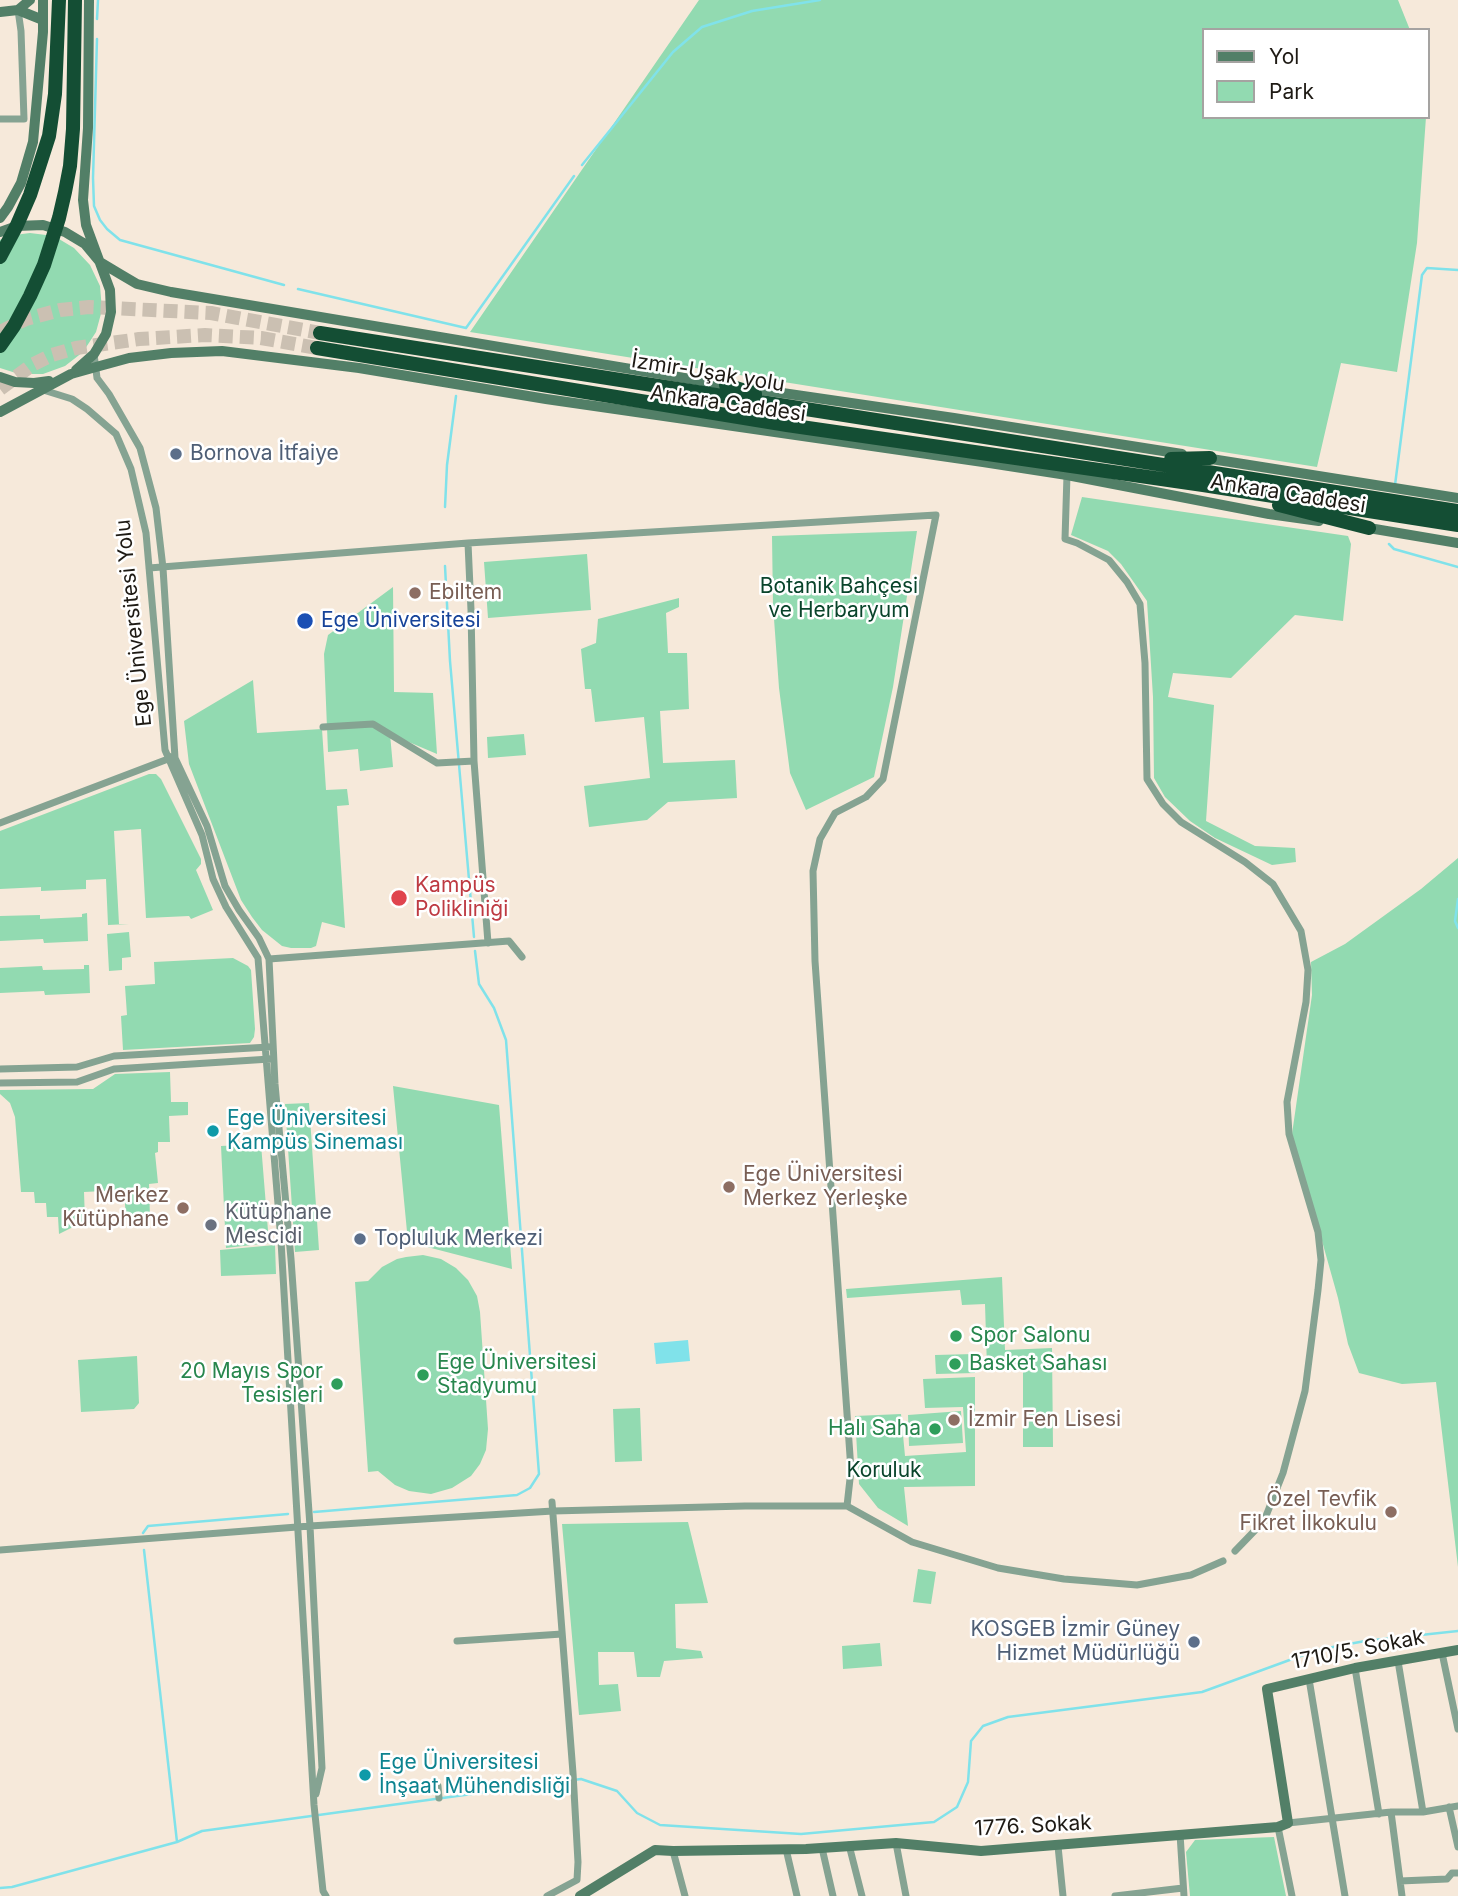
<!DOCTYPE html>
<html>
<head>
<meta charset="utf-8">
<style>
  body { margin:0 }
  #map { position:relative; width:1458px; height:1896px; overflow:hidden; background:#f6e9da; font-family:Inter,sans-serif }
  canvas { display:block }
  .legend { position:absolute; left:1202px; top:28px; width:228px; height:91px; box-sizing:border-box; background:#fff; border:2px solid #a5a3a1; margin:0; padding:9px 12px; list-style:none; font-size:21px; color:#1e1a14 }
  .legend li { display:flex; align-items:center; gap:14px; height:35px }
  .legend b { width:35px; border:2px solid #a5a3a1 }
</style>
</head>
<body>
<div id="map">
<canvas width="1458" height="1896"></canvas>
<ul class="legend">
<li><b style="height:9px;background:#527f67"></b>Yol</li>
<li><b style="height:19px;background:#92dab1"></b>Park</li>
</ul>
</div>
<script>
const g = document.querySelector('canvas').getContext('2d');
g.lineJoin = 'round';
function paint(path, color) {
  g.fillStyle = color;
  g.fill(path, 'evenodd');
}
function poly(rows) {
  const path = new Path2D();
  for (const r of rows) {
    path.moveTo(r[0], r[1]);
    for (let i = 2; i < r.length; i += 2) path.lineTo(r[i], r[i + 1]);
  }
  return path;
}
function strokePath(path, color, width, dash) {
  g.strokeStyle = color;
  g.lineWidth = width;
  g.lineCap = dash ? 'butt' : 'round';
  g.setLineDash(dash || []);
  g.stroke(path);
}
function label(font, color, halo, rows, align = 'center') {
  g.font = font + ' Inter,sans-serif';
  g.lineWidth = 5;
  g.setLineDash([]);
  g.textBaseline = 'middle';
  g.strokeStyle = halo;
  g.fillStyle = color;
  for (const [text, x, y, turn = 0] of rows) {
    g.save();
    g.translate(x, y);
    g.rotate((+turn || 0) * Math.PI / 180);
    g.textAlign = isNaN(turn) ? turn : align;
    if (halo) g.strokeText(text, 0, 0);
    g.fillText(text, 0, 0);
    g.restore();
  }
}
const green = poly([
  [699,0,1398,0,1410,30,1204,30,1204,117,1426,117,1417,243,1397,372,1341,363,1317,467,470,332],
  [30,233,54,236,74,248,90,265,100,286,102,310,96,332,83,352,65,366,43,374,19,374,0,368,0,240,7,236],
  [1082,497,1348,536,1351,544,1343,621,1295,615,1231,678,1173,673,1168,697,1214,705,1206,821,1255,846,1295,848,1296,862,1272,865,1215,838,1190,821,1165,797,1154,778,1153,697,1147,601,1121,564,1108,551,1071,535],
  [917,531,893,687,874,777,806,810,790,773,779,688,773,605,772,536],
  [587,554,591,610,488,618,484,562],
  [393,587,394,692,433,693,437,754,390,734,393,767,360,771,358,749,328,752,324,654,328,635],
  [679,598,679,607,666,613,668,653,687,653,689,709,660,711,663,763,735,760,737,798,668,802,647,820,589,827,584,786,650,778,644,717,595,722,591,689,585,689,581,649,596,643,598,619],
  [253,680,257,733,322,729,326,790,347,789,349,805,337,806,345,928,322,922,316,946,311,948,291,948,282,946,262,930,252,917,241,900,189,764,184,721],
  [524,734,526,755,488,758,487,737],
  [149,774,156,774,161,779,201,859,201,864,196,870,213,910,191,919,189,916,146,918,141,829,114,831,119,924,129,924,108,925,106,879,86,880,86,889,41,891,41,887,0,889,0,831],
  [1458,858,1458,1567,1436,1382,1402,1384,1359,1373,1348,1344,1338,1298,1292,1134,1312,995,1311,962,1345,944,1421,889],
  [87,913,88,941,44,943,43,939,0,941,0,916,40,915,40,919,82,917,82,914],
  [129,932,131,957,122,958,122,970,109,971,107,934],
  [233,958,248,966,251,970,255,1029,254,1037,250,1043,123,1050,121,1016,127,1015,125,986,155,984,154,962],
  [84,965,89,965,90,993,45,995,44,991,0,993,0,968,42,966,43,970,84,969],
  [170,1072,171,1102,188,1102,188,1115,169,1116,170,1142,158,1142,158,1152,155,1153,158,1183,149,1184,150,1218,126,1219,124,1190,84,1192,85,1221,59,1234,58,1217,47,1217,46,1203,35,1203,34,1192,21,1192,15,1117,10,1103,0,1094,0,1090,93,1089,115,1074],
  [393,1086,499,1105,512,1269,408,1242],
  [309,1103,319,1250,295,1252,285,1104],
  [261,1144,269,1243,226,1248,221,1146],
  [275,1245,276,1274,221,1276,220,1250],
  [423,1255,441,1259,456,1268,468,1280,477,1296,480,1312,488,1429,486,1450,480,1464,471,1476,452,1488,431,1494,409,1491,395,1485,378,1471,368,1472,355,1282,368,1281,382,1267,397,1259,406,1257],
  [1002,1277,1005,1350,1052,1348,1053,1447,1023,1447,1023,1368,987,1368,985,1304,962,1305,960,1290,847,1298,846,1289],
  [974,1354,975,1373,936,1374,935,1355],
  [137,1356,139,1403,134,1409,81,1412,78,1360],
  [975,1377,975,1486,904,1487,908,1526,878,1508,859,1484,855,1416,901,1414,905,1456,966,1452,963,1407,925,1408,923,1379],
  [640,1408,642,1461,615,1462,613,1409],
  [961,1411,963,1443,909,1446,908,1415],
  [688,1522,708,1603,675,1604,676,1648,701,1651,703,1658,664,1661,660,1677,637,1677,634,1652,598,1652,599,1685,618,1684,621,1711,579,1715,562,1524],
  [918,1569,936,1572,931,1604,913,1602],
  [880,1643,882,1666,843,1669,842,1646],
  [1274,1837,1286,1896,1190,1896,1186,1852,1195,1840]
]);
const water = poly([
  [688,1340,690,1361,656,1364,654,1343]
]);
const stream = poly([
  [97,19,98,0],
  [97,39,93,178,94,206,100,220,107,229,120,240,284,285],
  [582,165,673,52,702,27,752,11,820,0],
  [298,289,466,328,574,176],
  [1395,485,1422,275,1427,268,1458,270],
  [445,507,447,465,456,396],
  [1389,544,1394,549,1458,567],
  [445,566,450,661,474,937],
  [1458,899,1455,921,1458,928],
  [314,1512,517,1495,530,1488,539,1474,506,1040,494,1008,479,984,475,951],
  [143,1533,148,1526,288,1514],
  [144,1550,177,1842],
  [0,1888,12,1887,177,1842,202,1831,581,1779,617,1791,637,1813,660,1825,801,1834,934,1822,957,1807,968,1782,971,1741,983,1726,1008,1717,1202,1692,1317,1650,1365,1641,1458,1631]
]);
const highwayTunnel = poly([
  [0,332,26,319,60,310,89,307,211,313,320,333],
  [0,389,32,365,52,355,76,348,139,339,205,335,261,338,317,348]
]);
const street = poly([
  [0,119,24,119,21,31,18,10],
  [94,354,97,378,109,394,140,448,156,508,163,568,175,758,207,826,225,886,239,910,259,938,269,959,275,1084,291,1259,310,1526,322,1768,316,1794],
  [40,389,72,399,87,409,116,434,131,469,146,533,165,750,202,835,213,879,226,907,258,958,281,1241,314,1805,323,1891,326,1896],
  [1067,475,1065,539,1077,543,1109,560,1127,582,1140,604,1145,663,1147,779,1163,804,1181,822,1245,862,1273,884,1301,931,1308,970,1306,1002,1287,1102,1289,1134,1318,1232,1321,1260,1318,1290,1305,1391,1283,1473,1264,1521,1235,1551],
  [468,543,471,610,474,761,488,943],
  [149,568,468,543,936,515,883,779,866,797,835,813,820,839,813,871,815,961,851,1470,847,1506],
  [323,727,373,724,437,763,474,761],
  [0,823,168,759,169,756],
  [269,959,509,941,522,957],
  [0,1069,77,1067,114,1056,269,1047],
  [0,1083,77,1082,114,1069,270,1059],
  [0,1550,310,1526,553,1511,745,1506,847,1506,912,1542,998,1568,1064,1579,1137,1585,1191,1575,1223,1561],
  [457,1641,562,1634],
  [1442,1653,1458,1729],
  [1398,1661,1423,1812],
  [1355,1668,1379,1814],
  [1309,1679,1345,1896],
  [438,1786,439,1798],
  [1449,1807,1458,1847],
  [1391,1812,1402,1896],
  [1288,1823,1391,1812,1423,1812,1458,1806],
  [1278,1827,1292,1896],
  [1180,1834,1184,1896],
  [896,1843,906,1896],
  [849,1845,862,1896],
  [1058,1846,1063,1896],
  [822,1848,833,1896],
  [786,1849,797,1896],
  [673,1851,685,1896],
  [1400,1881,1447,1879,1452,1873,1458,1873],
  [547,1896,577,1880,578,1862,573,1773,552,1502],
  [1115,1896,1183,1888]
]);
const secondary = poly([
  [18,10,30,0],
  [0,12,18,10,43,20],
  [0,218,8,207,21,183,33,142,43,32,43,0],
  [0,232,17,226,43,225,65,232,85,244,100,262,120,274,137,284,171,292,732,386],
  [76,370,94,354,106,334,111,312,110,290,86,225,83,200,88,128,89,0],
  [0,377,15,382,34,383,49,381],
  [748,388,954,418,1182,454],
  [0,412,71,374,96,367,129,358,171,353,222,351,359,368,546,399,983,462,1067,475,1269,514,1319,521],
  [1205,458,1458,498],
  [1363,527,1458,543],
  [580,1896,655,1850,673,1851,806,1849,896,1843,981,1851,1278,1827,1288,1823,1267,1689,1355,1668,1458,1650]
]);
const highway = poly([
  [320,333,1458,511],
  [317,348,787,425,1203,485,1458,525],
  [726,385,755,394],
  [1171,459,1210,458],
  [1279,505,1369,528]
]);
const highwayBridge = poly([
  [0,257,17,225,30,195,49,136,55,94,59,0],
  [0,346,14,326,30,296,44,265,59,218,65,192,70,166,73,129,75,0]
]);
const markers = [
  [176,454,7,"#5c6f8a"],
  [415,593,7,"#8d6e63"],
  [305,621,9,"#1a4fb4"],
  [399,898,9,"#e0444e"],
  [213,1131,7,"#0f9aa8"],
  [729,1187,7,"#8d6e63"],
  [183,1208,7,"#8d6e63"],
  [211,1225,7,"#6b7280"],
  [360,1239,7,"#5c6f8a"],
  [956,1336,7,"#2e9e5b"],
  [955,1364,7,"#2e9e5b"],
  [423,1375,7,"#2e9e5b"],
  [337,1384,7,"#2e9e5b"],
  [954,1420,7,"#8d6e63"],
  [935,1429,7,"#2e9e5b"],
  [1391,1512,7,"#8d6e63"],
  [1194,1642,7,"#5c6f8a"],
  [365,1775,7,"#0f9aa8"]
];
const streetNames = [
  ["İzmir-Uşak yolu",708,373,9],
  ["Ankara Caddesi",728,404,8],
  ["Ankara Caddesi",1288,494,9],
  ["Ege Üniversitesi Yolu",134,623,-96],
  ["1710/5. Sokak",1358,1650,-11],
  ["1776. Sokak",1033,1826,-3]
];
const serviceNames = [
  ["Bornova İtfaiye",190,454],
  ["Topluluk Merkezi",374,1239],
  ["KOSGEB İzmir Güney",1180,1630,"right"],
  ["Hizmet Müdürlüğü",1180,1654,"right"]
];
const parkNames = [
  ["Botanik Bahçesi",839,587],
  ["ve Herbaryum",839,611],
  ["Koruluk",884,1471]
];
const educationNames = [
  ["Ebiltem",429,593],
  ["Ege Üniversitesi",743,1175],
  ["Merkez Yerleşke",743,1199],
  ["Merkez",169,1196,"right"],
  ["Kütüphane",169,1220,"right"],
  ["İzmir Fen Lisesi",968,1420],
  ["Özel Tevfik",1377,1500,"right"],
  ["Fikret İlkokulu",1377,1524,"right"]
];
const transitNames = [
  ["Ege Üniversitesi",321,621]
];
const healthNames = [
  ["Kampüs",415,886],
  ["Polikliniği",415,910]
];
const cultureNames = [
  ["Ege Üniversitesi",227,1119],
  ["Kampüs Sineması",227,1143],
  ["Ege Üniversitesi",379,1763],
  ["İnşaat Mühendisliği",379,1787]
];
const worshipNames = [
  ["Kütüphane",225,1213],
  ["Mescidi",225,1237]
];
const leisureNames = [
  ["Spor Salonu",970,1336],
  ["Ege Üniversitesi",437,1363],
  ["Stadyumu",437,1387],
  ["Basket Sahası",969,1364],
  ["20 Mayıs Spor",323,1372,"right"],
  ["Tesisleri",323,1396,"right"],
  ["Halı Saha",921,1429,"right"]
];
paint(green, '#92dab1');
paint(water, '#80e2ea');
strokePath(stream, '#80e2ea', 2.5);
strokePath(highwayTunnel, '#cbc0b2', 14, [14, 7]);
strokePath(street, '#85a392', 7);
strokePath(secondary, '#527f67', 10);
strokePath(highway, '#144e34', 14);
strokePath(highwayBridge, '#144e34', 14);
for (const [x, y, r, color] of markers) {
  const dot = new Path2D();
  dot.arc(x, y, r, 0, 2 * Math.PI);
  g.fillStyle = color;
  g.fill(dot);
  strokePath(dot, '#fff', 2.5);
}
label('21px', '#1e1a14', '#fff', streetNames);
label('21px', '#4e5e75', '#fff', serviceNames, 'left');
label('21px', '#09442b', '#fff', parkNames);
label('21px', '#785e54', '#fff', educationNames, 'left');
label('21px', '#164399', '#fff', transitNames, 'left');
label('21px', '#be3a42', '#fff', healthNames, 'left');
label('21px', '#0d838f', '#fff', cultureNames, 'left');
label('21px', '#5b616d', '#fff', worshipNames, 'left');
label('21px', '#27864d', '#fff', leisureNames, 'left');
</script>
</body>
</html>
